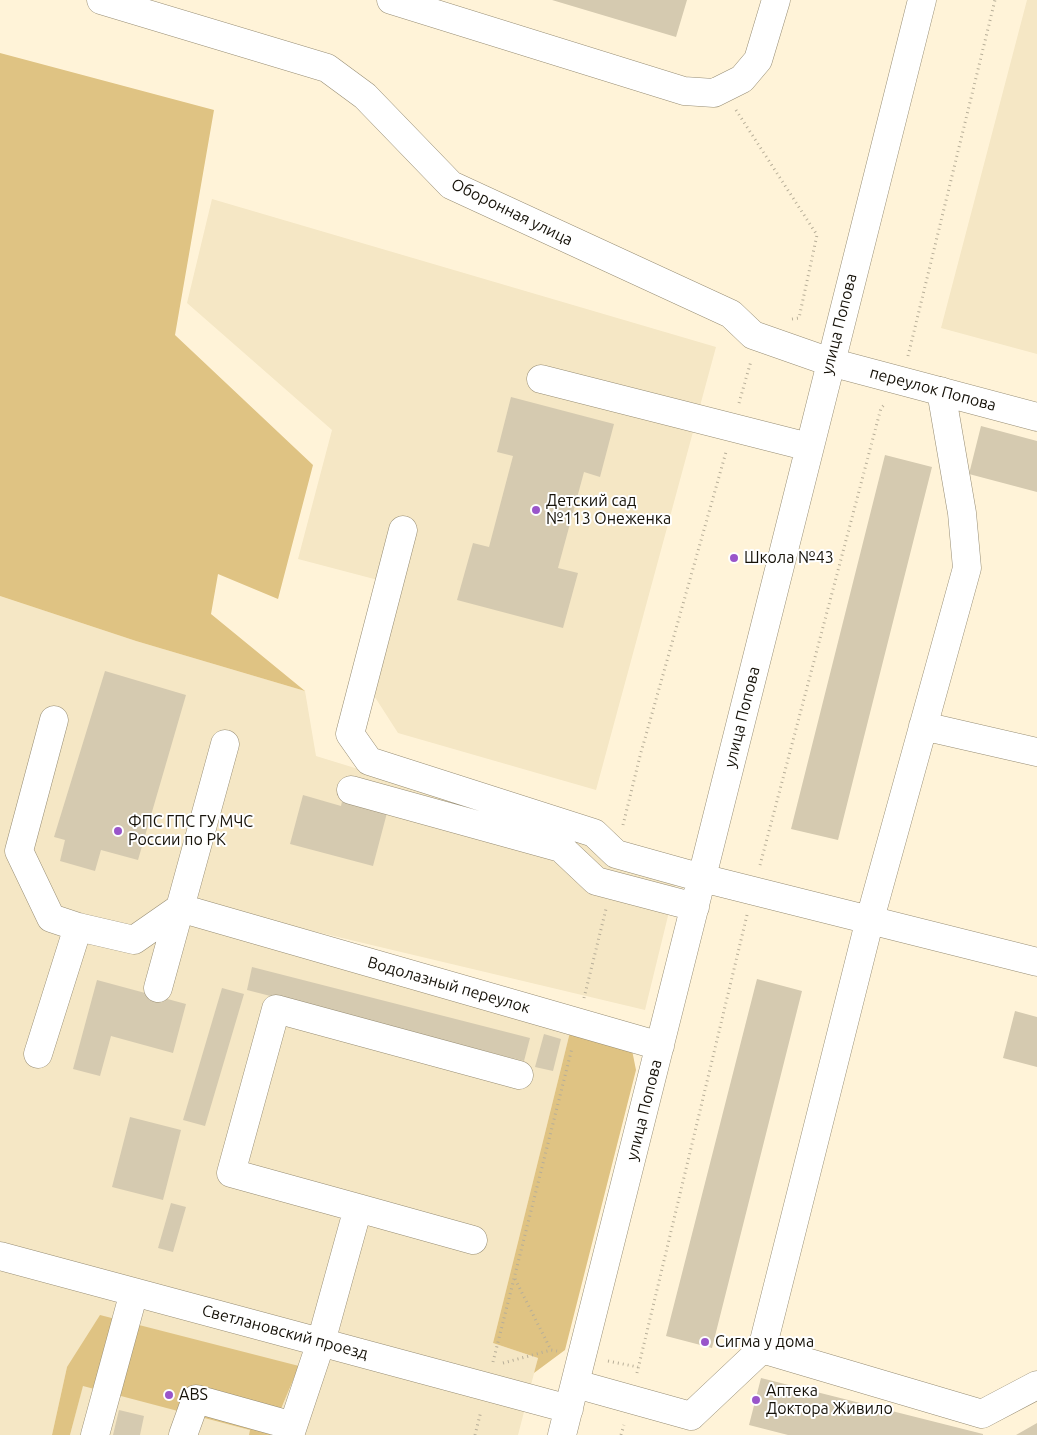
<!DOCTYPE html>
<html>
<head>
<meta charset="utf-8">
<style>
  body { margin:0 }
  canvas { display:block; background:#fff3d8 }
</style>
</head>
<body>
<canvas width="1037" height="1435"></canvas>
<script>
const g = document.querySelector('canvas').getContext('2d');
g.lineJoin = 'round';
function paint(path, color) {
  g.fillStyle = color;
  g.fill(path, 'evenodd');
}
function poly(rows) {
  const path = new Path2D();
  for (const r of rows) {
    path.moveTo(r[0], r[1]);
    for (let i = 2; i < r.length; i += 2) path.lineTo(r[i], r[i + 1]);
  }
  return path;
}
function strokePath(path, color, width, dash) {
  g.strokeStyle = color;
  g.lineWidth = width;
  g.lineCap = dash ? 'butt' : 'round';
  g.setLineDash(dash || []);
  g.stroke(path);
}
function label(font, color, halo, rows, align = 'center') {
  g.font = font + ' Ubuntu,sans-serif';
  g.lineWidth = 4;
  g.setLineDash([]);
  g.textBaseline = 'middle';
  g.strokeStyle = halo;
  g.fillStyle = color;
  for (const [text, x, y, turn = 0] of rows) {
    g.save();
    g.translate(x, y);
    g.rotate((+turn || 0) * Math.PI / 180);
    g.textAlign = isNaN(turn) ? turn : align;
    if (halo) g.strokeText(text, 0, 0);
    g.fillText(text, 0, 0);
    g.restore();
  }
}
const built = poly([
  [1027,0,1037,0,1037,354,941,328],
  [212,199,716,347,596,790,398,733,371,691,397,585,298,559,332,430,187,303],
  [0,596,136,641,305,691,316,756,553,829,677,879,645,1010,237,913,571,1028,493,1343,538,1358,518,1435,270,1435,299,1366,67,1367,52,1435,0,1435],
  [83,1385,251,1430,249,1435,70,1435]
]);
const green = poly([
  [0,53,214,110,175,335,313,465,278,599,218,574,211,614,305,691,136,641,0,596],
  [571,1028,632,1050,636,1070,565,1350,534,1373,538,1358,493,1343],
  [100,1315,299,1366,270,1435,249,1435,250,1430,83,1386,70,1435,52,1435,67,1367]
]);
const building = poly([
  [552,0,687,0,676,37],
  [511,397,614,424,600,477,584,472,558,568,578,573,563,628,457,600,473,543,489,547,513,456,497,452],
  [981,426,1037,441,1037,492,969,474],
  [885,455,932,467,838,840,791,829],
  [105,671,186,695,138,860,101,850,95,871,60,861,65,840,54,837],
  [303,795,341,806,343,797,388,809,373,866,290,844],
  [252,967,530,1038,524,1061,247,990],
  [757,979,802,991,712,1348,666,1336],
  [97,980,186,1004,173,1053,111,1036,100,1076,73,1069],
  [222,988,244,994,205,1126,183,1120],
  [1015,1011,1037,1017,1037,1067,1003,1058],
  [544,1034,561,1039,553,1071,535,1067],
  [130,1117,181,1130,163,1200,112,1187],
  [171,1203,186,1207,173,1252,158,1248],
  [761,1378,983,1434,983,1435,788,1435,749,1425],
  [119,1410,144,1416,140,1435,113,1435],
  [1037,1423,1037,1435,1016,1435]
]);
const path = poly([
  [736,110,817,235,799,318,792,319],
  [908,356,995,0],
  [739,403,751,361],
  [623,825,640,756,726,452],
  [760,865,881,408,885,404],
  [584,998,606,909],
  [515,1279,551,1350],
  [608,1361,638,1367],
  [493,1362,572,1048],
  [503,1363,551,1350,557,1351],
  [637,1373,747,915],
  [475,1435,481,1411],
  [621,1435,624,1425]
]);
const minor = poly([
  [101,0,327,68,365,96,451,185,731,314,753,335,830,362,1037,417],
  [391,0,684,91,714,93,742,79,758,60,776,0],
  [541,379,809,447],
  [403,530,350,734,369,761,594,833,616,854,702,878,1037,962],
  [54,720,19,851,51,918,78,927,134,940,180,908,660,1046],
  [923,726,1037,752],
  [351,790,561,848,596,881,695,907],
  [158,988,225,744],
  [38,1054,78,927],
  [358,1208,473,1240],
  [0,1256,569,1409],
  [762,1349,982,1414,1037,1385],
  [576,1384,691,1416],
  [691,1416,762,1349,870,919,967,568,962,513,941,391],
  [95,1435,134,1292],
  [183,1435,196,1399,293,1426],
  [290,1435,321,1342,358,1208,231,1173,276,1009,519,1075],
  [562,1435,922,0]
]);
const markers = [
  [536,510,5,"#9955ca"],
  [734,558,5,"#9955ca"],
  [118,831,5,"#9955ca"],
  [705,1342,5,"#9955ca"],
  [169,1395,5,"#9955ca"],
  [756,1400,5,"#9955ca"]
];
const streetNames = [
  ["Оборонная улица",512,212,26],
  ["улица Попова",839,324,-76],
  ["переулок Попова",933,389,15],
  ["улица Попова",742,717,-76],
  ["Водолазный переулок",449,985,16],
  ["улица Попова",644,1110,-76],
  ["Светлановский проезд",285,1332,15]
];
const poiNames = [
  ["Детский сад",546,501],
  ["№113 Онеженка",546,519],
  ["Школа №43",744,558],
  ["ФПС ГПС ГУ МЧС",128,822],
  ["России по РК",128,840],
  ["Сигма у дома",715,1342],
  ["Аптека",766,1391],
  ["Доктора Живило",766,1409],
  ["ABS",179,1395]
];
paint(built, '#f5e7c5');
paint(green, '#dfc383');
paint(building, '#d5cab0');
strokePath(minor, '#978d74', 29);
strokePath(path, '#b7ae98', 3, [1, 4]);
strokePath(minor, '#fff', 28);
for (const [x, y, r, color] of markers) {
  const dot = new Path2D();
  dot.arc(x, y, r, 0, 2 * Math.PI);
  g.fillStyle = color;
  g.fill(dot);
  strokePath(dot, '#fff', 2);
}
label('16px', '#151108', '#fff', streetNames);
label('16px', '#151108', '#fff', poiNames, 'left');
</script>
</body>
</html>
